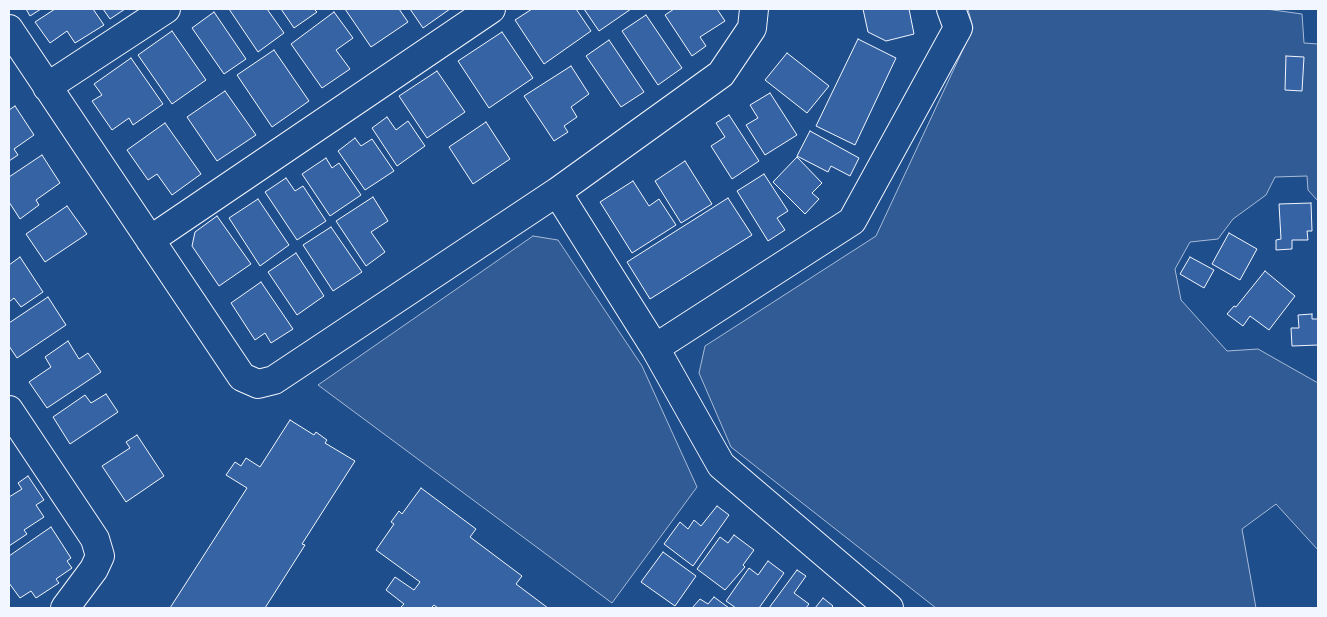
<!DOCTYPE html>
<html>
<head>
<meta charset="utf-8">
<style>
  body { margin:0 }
  #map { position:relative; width:1327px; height:617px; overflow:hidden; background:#1f4e8c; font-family:"Roboto Condensed",sans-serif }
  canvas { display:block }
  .frame { position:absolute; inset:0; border:10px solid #f2f6ff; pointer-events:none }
</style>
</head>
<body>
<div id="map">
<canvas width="1327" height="617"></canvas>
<div class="frame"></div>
</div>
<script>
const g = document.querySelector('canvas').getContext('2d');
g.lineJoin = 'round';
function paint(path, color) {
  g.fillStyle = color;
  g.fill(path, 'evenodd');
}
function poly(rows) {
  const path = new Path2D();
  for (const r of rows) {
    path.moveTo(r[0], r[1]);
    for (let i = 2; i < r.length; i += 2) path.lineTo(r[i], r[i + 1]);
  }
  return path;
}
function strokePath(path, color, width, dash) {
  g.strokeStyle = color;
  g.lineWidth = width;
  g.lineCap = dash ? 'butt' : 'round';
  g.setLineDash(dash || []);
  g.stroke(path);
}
const built = poly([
  [968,9,1266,9,1302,14,1304,43,1318,44,1318,201,1308,190,1307,176,1275,177,1266,195,1233,219,1218,239,1190,242,1175,269,1181,300,1227,351,1258,349,1318,383,1318,550,1276,504,1242,529,1256,608,936,608,731,447,699,373,705,346,876,236,973,28,968,9],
  [533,236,558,240,642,366,697,487,612,603,318,385,533,236]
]);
const building = poly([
  [26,9,41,9,30,16,26,9],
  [55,9,93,9,104,25,75,43,67,31,50,43,35,22,55,9],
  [103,9,125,9,110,19,103,9],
  [229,9,267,9,284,33,258,52,229,9],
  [281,9,314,9,317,12,294,28,281,9],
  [345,9,399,9,408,22,371,47,345,9],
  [410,9,450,9,423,28,410,9],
  [532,9,576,9,591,31,544,64,515,20,532,9],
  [584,9,631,9,599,31,584,9],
  [674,9,717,9,725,21,700,37,706,46,692,56,665,15,674,9],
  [863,9,909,9,914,34,886,41,868,32,863,9],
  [214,12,246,59,224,74,192,28,214,12],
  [334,12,353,38,336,50,350,69,322,88,291,44,334,12],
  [646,15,682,68,658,85,622,31,646,15],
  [172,31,206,80,172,104,138,55,172,31],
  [502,32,533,78,489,108,458,61,502,32],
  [858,39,896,58,855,145,816,126,858,39],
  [609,40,644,92,621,107,586,56,609,40],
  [274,50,309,101,272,127,237,75,274,50],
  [787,53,829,86,807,113,765,80,787,53],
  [1286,56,1304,57,1302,91,1285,90,1286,56],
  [131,58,163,104,133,125,129,118,112,130,92,101,102,95,94,84,131,58],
  [571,66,589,94,571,107,577,117,564,126,568,132,554,141,524,96,571,66],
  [437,71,465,112,427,138,399,96,437,71],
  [225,91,256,135,217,161,187,117,225,91],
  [770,93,797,135,765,155,746,125,758,118,750,105,770,93],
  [15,106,34,135,14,149,18,155,9,161,9,110,15,106],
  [729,115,759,161,732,179,711,146,725,137,716,123,729,115],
  [387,117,396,130,408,121,425,146,397,166,372,128,387,117],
  [486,122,510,159,473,184,449,147,486,122],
  [165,123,201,174,172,195,157,174,148,180,127,150,165,123],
  [810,131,859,158,850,176,831,166,828,172,797,156,810,131],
  [355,138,361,146,372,139,394,171,365,190,338,151,355,138],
  [42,155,60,183,36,200,39,205,20,219,9,202,9,177,42,155],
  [797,157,822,183,812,193,819,199,805,214,773,182,797,157],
  [326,158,332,168,339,163,361,195,330,216,302,174,326,158],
  [685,161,712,204,681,223,655,181,685,161],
  [764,174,788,211,777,218,785,230,768,241,737,191,764,174],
  [286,178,295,191,303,186,326,221,297,240,265,192,286,178],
  [633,181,649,206,659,199,676,225,632,253,600,202,633,181],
  [373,197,388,221,371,232,385,252,366,266,336,221,373,197],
  [728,198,752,235,650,299,627,262,728,198],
  [258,199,289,245,260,266,229,218,258,199],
  [1311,203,1312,231,1307,231,1308,240,1292,240,1292,249,1276,250,1276,240,1281,239,1279,204,1311,203],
  [67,206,87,234,45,262,26,234,67,206],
  [217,216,251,264,219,286,192,246,195,232,217,216],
  [331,227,362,272,333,291,303,245,331,227],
  [1229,233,1257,249,1240,280,1212,264,1229,233],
  [296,253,324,296,297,315,268,272,296,253],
  [20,257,43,292,21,307,14,298,9,302,9,265,20,257],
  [1190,257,1214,270,1204,288,1180,274,1190,257],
  [1265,271,1295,296,1269,330,1250,316,1243,326,1227,314,1234,306,1236,307,1265,271],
  [261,282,293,329,271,343,265,333,255,340,231,303,261,282],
  [48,297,66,325,17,358,9,346,9,323,48,297],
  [1312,314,1312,319,1318,319,1318,345,1292,346,1291,328,1299,328,1298,315,1312,314],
  [68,341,79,359,88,353,101,372,47,408,29,382,51,367,45,357,68,341],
  [106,394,118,412,70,444,53,417,85,395,91,403,106,394],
  [290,420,314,435,316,432,327,440,325,443,355,461,302,544,305,545,265,608,170,608,247,488,226,475,235,462,241,466,246,458,260,467,290,420],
  [137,435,164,476,126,502,102,466,130,448,126,442,137,435],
  [28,476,44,500,36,505,44,517,24,530,27,534,9,546,9,497,22,489,18,483,28,476],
  [421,488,476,529,470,537,522,576,516,584,548,608,438,608,434,605,431,608,400,608,404,604,386,590,395,577,414,590,420,582,376,550,394,524,391,522,399,511,402,514,421,488],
  [717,506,729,515,693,566,664,544,680,522,688,529,694,520,701,526,717,506],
  [51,527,71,558,67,561,72,568,56,579,59,583,36,598,31,591,20,598,9,583,9,556,51,527],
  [734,535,754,550,743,565,745,567,725,590,697,569,720,537,728,543,734,535],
  [663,552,696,576,675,606,641,582,663,552],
  [768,561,784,573,759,608,736,608,726,601,749,568,758,575,768,561],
  [797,570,806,576,794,593,809,604,806,608,769,608,797,570],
  [714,597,729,608,692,608,700,599,708,604,714,597],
  [823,598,833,606,831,608,815,608,823,598]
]);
const street = poly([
  [9,29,242,377,258,384,274,380,557,192,721,74,752,28,754,9],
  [47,87,166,9],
  [557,192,655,348,721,465,889,608],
  [150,240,491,9],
  [655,348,852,221,958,28,951,9],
  [9,410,95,539,100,556,94,569,65,608]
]);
paint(built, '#305b95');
strokePath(built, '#a8bbd7', 1);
paint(building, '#3563a3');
strokePath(building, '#f2f6ff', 1);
strokePath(street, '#f2f6ff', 30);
strokePath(street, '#1f4e8c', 28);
</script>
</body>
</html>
